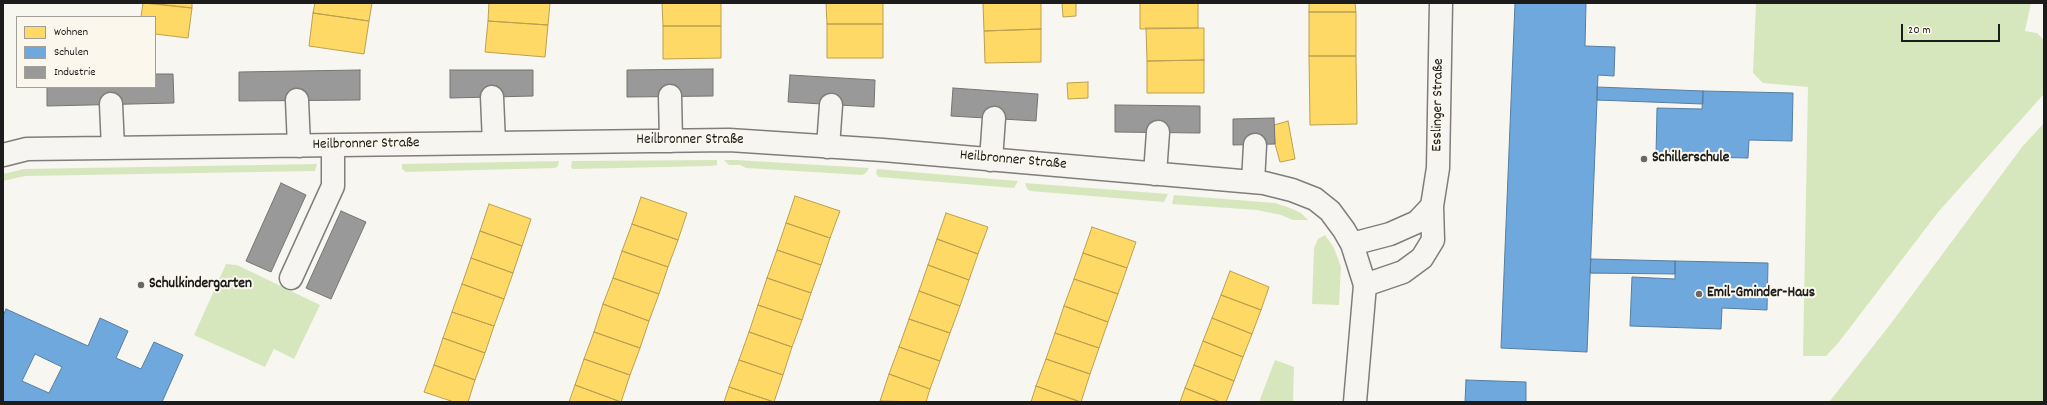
<!DOCTYPE html>
<html>
<head>
<meta charset="utf-8">
<style>
  body { margin:0 }
  #map { position:relative; width:2047px; height:405px; overflow:hidden; background:#f8f6f0; font-family:Dekko,sans-serif }
  canvas { display:block }
  .frame { position:absolute; inset:0; border:4px solid #1c1c1c; pointer-events:none }
  .legend { position:absolute; left:16px; top:16px; width:140px; height:72px; box-sizing:border-box; background:#fbf7ec; border:1px solid #a29f99; margin:0; padding:5px 7px; list-style:none; font-size:12px; color:#1c1c1c }
  .legend li { display:flex; align-items:center; gap:8px; height:20px }
  .legend b { width:20px; border:1px solid #a29f99 }
  .scale { position:absolute; left:1901px; top:24px; width:99px; height:18px; box-sizing:border-box; border:2px solid #1c1c1c; border-top:0; padding-left:5px; font-size:12px; line-height:14px; white-space:nowrap; color:#1c1c1c; -webkit-text-stroke:3px #fbf7ec; paint-order:stroke }
</style>
</head>
<body>
<div id="map">
<canvas width="2047" height="405"></canvas>
<div class="frame"></div>
<ul class="legend">
<li><b style="height:11px;background:#ffd966"></b>Wohnen</li>
<li><b style="height:11px;background:#6fa8dc"></b>Schulen</li>
<li><b style="height:11px;background:#999"></b>Industrie</li>
</ul>
<div class="scale">20 m</div>
</div>
<script>
const g = document.querySelector('canvas').getContext('2d');
g.lineJoin = 'round';
function paint(path, color) {
  g.fillStyle = color;
  g.fill(path, 'evenodd');
}
function poly(rows) {
  const path = new Path2D();
  for (const r of rows) {
    path.moveTo(r[0], r[1]);
    for (let i = 2; i < r.length; i += 2) path.lineTo(r[i], r[i + 1]);
  }
  return path;
}
function strokePath(path, color, width, dash) {
  g.strokeStyle = color;
  g.lineWidth = width;
  g.lineCap = dash ? 'butt' : 'round';
  g.setLineDash(dash || []);
  g.stroke(path);
}
function label(font, color, halo, rows, align = 'center') {
  g.font = font + ' Dekko,sans-serif';
  g.lineWidth = 4;
  g.setLineDash([]);
  g.textBaseline = 'middle';
  g.strokeStyle = halo;
  g.fillStyle = color;
  for (const [text, x, y, turn = 0] of rows) {
    g.save();
    g.translate(x, y);
    g.rotate((+turn || 0) * Math.PI / 180);
    g.textAlign = isNaN(turn) ? turn : align;
    if (halo) g.strokeText(text, 0, 0);
    g.fillText(text, 0, 0);
    g.restore();
  }
}
const green = poly([
  [1756,3,2031,3,2025,31,2037,33,2044,40,2044,94,1939,211,1839,342,1826,356,1803,356,1808,87,1763,83,1753,73],
  [2044,123,2044,402,1829,402,1889,326,2022,147],
  [717,160,717,165,711,166,573,169,571,167,572,161],
  [724,160,736,160,869,168,866,173,862,175,746,168,740,165,729,165],
  [559,161,558,166,555,168,406,172,402,169,402,164],
  [317,164,315,171,25,176,3,181,3,174,24,169],
  [877,169,982,178,1018,181,1014,188,879,177,876,174],
  [1025,183,1168,194,1164,202,1030,191,1027,189],
  [1174,195,1275,203,1290,208,1301,213,1308,220,1293,220,1281,215,1257,210,1172,204],
  [1325,235,1334,248,1341,267,1339,305,1312,304,1314,248,1318,239],
  [226,264,237,265,320,305,294,359,274,349,265,367,194,335],
  [1275,360,1294,367,1293,402,1259,402]
]);
const homes = poly([
  [143,3,192,8,188,38,155,34,155,17,141,17,143,3],
  [149,3,192,3,192,8,149,3],
  [315,3,372,3,369,21,313,13,315,3],
  [489,3,550,3,548,25,488,21,489,3],
  [662,3,721,3,721,26,663,26,662,3],
  [826,3,883,3,883,24,827,24,826,3],
  [983,3,1041,3,1041,29,984,31,983,3],
  [1062,3,1076,3,1076,16,1063,17,1062,3],
  [1140,3,1198,3,1198,28,1140,29,1140,3],
  [1309,3,1355,3,1356,12,1309,12,1309,3],
  [1309,12,1356,12,1356,56,1309,56,1309,12],
  [313,13,369,21,364,54,309,46,313,13],
  [488,21,548,25,545,57,485,52,488,21],
  [827,24,883,24,883,58,827,58,827,24],
  [663,26,721,26,721,58,663,59,663,26],
  [1146,28,1204,28,1204,60,1147,61,1146,28],
  [1041,29,1041,62,985,63,984,31,1041,29],
  [1309,56,1356,56,1357,124,1310,125,1309,56],
  [1204,60,1204,93,1147,93,1147,61,1204,60],
  [1088,82,1088,98,1068,99,1067,83,1088,82],
  [1288,121,1295,159,1280,162,1275,144,1274,125,1288,121],
  [795,196,840,211,830,238,786,223,795,196],
  [641,197,687,213,678,240,632,224,641,197],
  [489,204,531,219,522,246,480,231,489,204],
  [946,213,988,227,978,254,937,239,946,213],
  [786,223,830,238,821,265,777,250,786,223],
  [632,224,678,240,668,267,622,251,632,224],
  [1092,227,1136,242,1127,268,1083,253,1092,227],
  [480,231,522,246,513,273,471,258,480,231],
  [937,239,978,254,969,280,928,265,937,239],
  [777,250,821,265,811,293,767,278,777,250],
  [622,251,668,267,659,294,613,278,622,251],
  [1083,253,1127,268,1118,294,1074,279,1083,253],
  [471,258,513,273,504,299,462,284,471,258],
  [928,265,969,280,960,306,919,291,928,265],
  [1230,271,1269,287,1261,310,1221,295,1230,271],
  [613,278,659,294,649,321,603,304,613,278],
  [767,278,811,293,802,320,758,305,767,278],
  [1074,279,1118,294,1108,322,1064,306,1074,279],
  [462,284,504,299,494,326,452,312,462,284],
  [919,291,960,306,950,333,909,319,919,291],
  [1221,295,1261,310,1252,334,1212,318,1221,295],
  [603,304,649,321,640,348,594,332,603,304],
  [758,305,802,320,792,347,749,332,758,305],
  [1064,306,1108,322,1099,348,1055,333,1064,306],
  [452,312,494,326,485,353,443,338,452,312],
  [1212,318,1252,334,1243,357,1203,341,1212,318],
  [909,319,950,333,940,361,899,347,909,319],
  [594,332,640,348,630,375,584,359,594,332],
  [749,332,792,347,783,375,739,360,749,332],
  [1055,333,1099,348,1090,374,1046,359,1055,333],
  [443,338,485,353,475,380,434,365,443,338],
  [1203,341,1243,357,1234,381,1194,365,1203,341],
  [899,347,940,361,930,389,889,374,899,347],
  [584,359,630,375,621,402,575,385,584,359],
  [1046,359,1090,374,1081,402,1036,386,1046,359],
  [739,360,783,375,774,402,729,387,739,360],
  [434,365,475,380,468,402,454,402,424,392,434,365],
  [1194,365,1234,381,1226,402,1220,402,1185,388,1194,365],
  [889,374,930,389,926,402,880,401,889,374],
  [575,385,621,402,569,402,575,385],
  [1036,386,1080,402,1031,402,1036,386],
  [729,387,774,402,724,402,729,387],
  [1185,388,1220,402,1180,402,1185,388]
]);
const schools = poly([
  [1515,3,1586,3,1585,46,1615,47,1614,76,1598,75,1587,352,1501,348,1515,3],
  [1597,87,1703,91,1703,104,1597,100,1597,87],
  [1703,91,1793,93,1792,141,1749,140,1748,158,1656,156,1657,108,1702,109,1703,91],
  [1591,259,1675,261,1675,274,1590,273,1591,259],
  [1675,261,1768,263,1767,310,1722,308,1721,329,1630,326,1632,277,1675,279,1675,261],
  [6,309,88,346,100,318,128,331,116,358,141,369,154,342,183,355,162,402,3,402,3,316,6,309],
  [35,354,62,367,49,393,22,381,35,354],
  [1466,380,1526,382,1526,402,1465,402,1466,380]
]);
const industry = poly([
  [713,69,713,96,627,97,627,70,713,69],
  [360,70,360,100,239,101,239,72,360,70],
  [450,70,533,70,533,96,450,98,450,70],
  [155,74,173,74,174,103,47,106,47,87,155,87,155,74],
  [790,75,875,80,874,107,788,102,790,75],
  [953,88,1038,94,1036,121,951,116,953,88],
  [1115,105,1200,106,1200,133,1115,132,1115,105],
  [1274,118,1275,144,1233,145,1233,119,1274,118],
  [281,183,306,195,271,272,246,261,281,183],
  [341,211,366,222,331,299,306,288,341,211]
]);
const minor = poly([
  [670,96,671,141],
  [492,97,494,143],
  [297,100,299,146],
  [111,104,113,148],
  [828,147,831,105],
  [3,155,27,149,729,140,883,150,1264,183,1292,190,1315,199,1330,211,1344,230,1352,244,1365,285,1355,402],
  [991,160,994,118],
  [1155,174,1158,132],
  [1253,182,1255,145],
  [1352,244,1390,234,1417,222,1432,206],
  [291,278,333,186,333,146],
  [1365,285,1403,272,1422,258,1433,240,1432,206,1438,168,1441,3]
]);
const markers = [
  [1644,159,4,"#696866"],
  [141,285,4,"#696866"],
  [1699,294,4,"#696866"]
];
const streetNames = [
  ["Esslinger Straße",1439,105,-89],
  ["Heilbronner Straße",690,141],
  ["Heilbronner Straße",366,145,-1],
  ["Heilbronner Straße",1013,161,5]
];
const poiNames = [
  ["Schillerschule",1652,159],
  ["Schulkindergarten",149,285],
  ["Emil-Gminder-Haus",1707,294]
];
paint(green, '#d7e7bd');
paint(homes, '#ffd966');
strokePath(homes, '#bba050', 1);
paint(schools, '#6fa8dc');
strokePath(schools, '#567ea2', 1);
paint(industry, '#999');
strokePath(industry, '#747474', 1);
strokePath(minor, '#7f7e7b', 25);
strokePath(minor, '#f6f5f1', 22);
for (const [x, y, r, color] of markers) {
  const dot = new Path2D();
  dot.arc(x, y, r, 0, 2 * Math.PI);
  g.fillStyle = color;
  g.fill(dot);
  strokePath(dot, '#fbf7ec', 1.5);
}
label('15px', '#1c1c1c', '#fbf7ec', streetNames);
label('bold 15px', '#1c1c1c', '#fbf7ec', poiNames, 'left');
</script>
</body>
</html>
